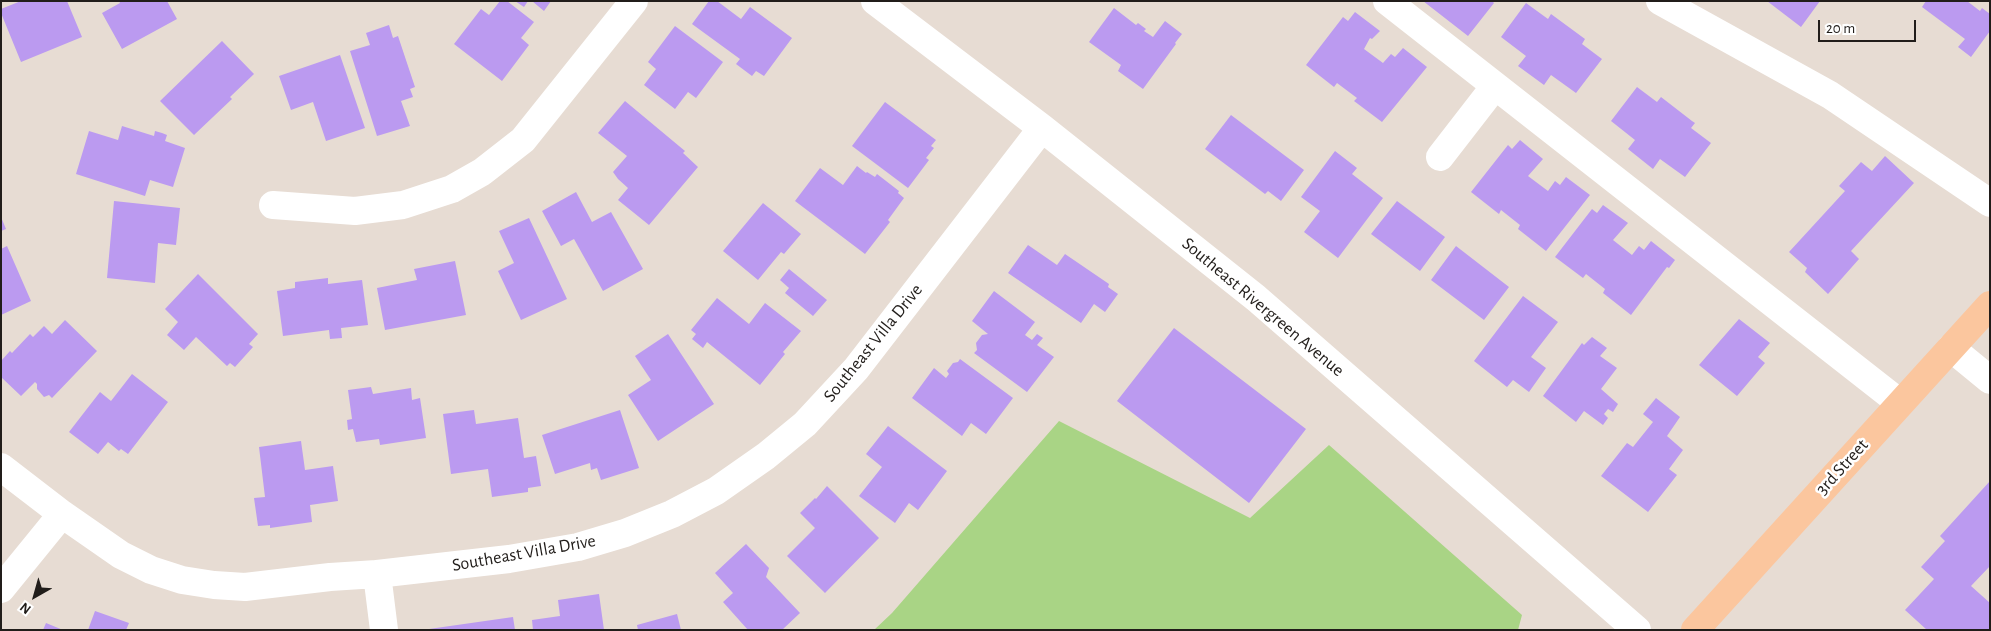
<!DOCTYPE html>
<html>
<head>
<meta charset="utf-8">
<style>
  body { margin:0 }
  #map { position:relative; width:1991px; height:631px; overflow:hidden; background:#e7dcd3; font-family:"Alegreya Sans",sans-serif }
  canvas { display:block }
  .frame { position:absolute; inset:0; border:2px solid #211d1a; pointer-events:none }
  .north { position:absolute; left:10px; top:571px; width:50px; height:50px; -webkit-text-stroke:4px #fff; paint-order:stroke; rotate:218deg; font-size:14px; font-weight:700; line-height:20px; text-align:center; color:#211d1a }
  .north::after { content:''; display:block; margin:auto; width:18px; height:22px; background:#211d1a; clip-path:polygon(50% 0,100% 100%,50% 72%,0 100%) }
  .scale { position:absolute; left:1818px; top:20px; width:98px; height:22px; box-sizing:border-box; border:2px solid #211d1a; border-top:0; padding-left:6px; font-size:15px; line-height:18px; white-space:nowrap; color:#211d1a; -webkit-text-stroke:4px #fff; paint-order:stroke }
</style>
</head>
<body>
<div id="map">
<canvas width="1991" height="631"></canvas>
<div class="frame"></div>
<div class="north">N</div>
<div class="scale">20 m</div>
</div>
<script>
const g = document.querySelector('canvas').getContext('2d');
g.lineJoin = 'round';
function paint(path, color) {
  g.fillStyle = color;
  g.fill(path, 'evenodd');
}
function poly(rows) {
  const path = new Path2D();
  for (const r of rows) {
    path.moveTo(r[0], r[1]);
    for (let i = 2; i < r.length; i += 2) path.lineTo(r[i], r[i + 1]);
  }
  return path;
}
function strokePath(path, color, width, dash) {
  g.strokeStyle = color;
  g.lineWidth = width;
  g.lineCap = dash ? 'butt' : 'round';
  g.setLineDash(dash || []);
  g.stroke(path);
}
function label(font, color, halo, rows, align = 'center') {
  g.font = font + ' "Alegreya Sans",sans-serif';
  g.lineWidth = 5;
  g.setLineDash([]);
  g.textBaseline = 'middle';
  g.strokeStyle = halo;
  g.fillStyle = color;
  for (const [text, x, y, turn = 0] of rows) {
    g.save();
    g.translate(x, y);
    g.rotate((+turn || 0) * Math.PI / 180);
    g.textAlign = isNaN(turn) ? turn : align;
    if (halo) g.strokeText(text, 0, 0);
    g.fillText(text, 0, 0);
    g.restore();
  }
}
const green = poly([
  [1059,421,1250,518,1329,445,1522,615,1518,630,874,630,892,613]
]);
const building = poly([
  [21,1,67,1,82,37,21,62,1,13,1,9],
  [119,1,167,1,177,19,122,49,102,13,120,3],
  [500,1,507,1,534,22,521,38,529,45,502,81,454,44,481,9,489,15],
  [515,1,528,1,524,7],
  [532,1,551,1,544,11],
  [709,1,717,1,741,19,750,7,792,38,764,76,756,71,752,76,736,64,740,59,692,24],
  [1423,1,1492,1,1494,3,1468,36],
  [1767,1,1820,1,1801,27],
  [1926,1,1967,1,1980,11,1982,8,1990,14,1990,31,1971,57,1958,47,1965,39,1922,7],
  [1526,3,1548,19,1551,14,1585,39,1582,44,1602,59,1576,93,1551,75,1544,85,1518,66,1526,56,1501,37],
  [1114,8,1136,25,1138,23,1146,29,1144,31,1153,37,1165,21,1182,34,1175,43,1176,44,1143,89,1118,71,1121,65,1089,42],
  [1355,12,1380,31,1372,39,1370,38,1364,49,1383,63,1391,54,1395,57,1403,48,1427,67,1382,122,1354,101,1357,98,1337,83,1334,87,1306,65,1343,17,1348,21],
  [389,25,393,38,398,36,415,87,410,89,413,97,401,101,410,126,377,136,350,51,370,45,366,33],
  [675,26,723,62,696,98,688,92,675,109,644,85,656,69,648,62],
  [222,41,254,74,230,97,232,99,194,135,160,101],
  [340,55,365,128,326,141,313,102,291,110,279,76],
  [1637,87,1657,102,1661,97,1692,121,1695,123,1691,128,1711,143,1685,177,1660,159,1653,169,1628,149,1635,140,1611,121],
  [625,101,685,151,683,153,698,167,649,225,618,200,628,188,618,179,613,172,627,156,598,133],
  [885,102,936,140,931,146,934,148,926,158,929,160,908,188,852,146],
  [1231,115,1304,170,1281,201,1268,191,1265,194,1205,149],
  [122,126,154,136,155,131,162,133,167,135,165,141,185,148,173,187,150,180,145,196,76,174,89,131,118,140],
  [1520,140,1543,159,1528,176,1548,191,1555,181,1560,185,1566,177,1590,195,1546,251,1518,229,1520,225,1501,210,1499,214,1471,192,1508,145,1512,149],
  [1335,151,1357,168,1352,174,1383,198,1338,258,1304,232,1320,211,1301,197],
  [1885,156,1914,183,1851,251,1859,259,1828,294,1805,272,1807,268,1789,252,1845,191,1839,186,1861,162,1872,171],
  [857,166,866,173,867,172,875,177,877,174,899,191,898,193,904,198,888,220,890,222,865,254,795,201,820,168,843,185],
  [576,192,592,222,611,212,643,269,603,291,574,239,561,246,542,211],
  [114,201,180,208,176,245,158,243,155,283,107,278],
  [1397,201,1445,237,1420,271,1371,234],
  [763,203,801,234,784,254,781,252,758,280,723,251],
  [1603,205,1628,223,1613,240,1632,255,1639,246,1644,250,1651,241,1675,260,1669,268,1667,267,1631,315,1603,293,1605,289,1586,274,1583,278,1555,257,1592,209,1597,213],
  [1,217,6,229,1,231],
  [529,218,567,299,521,320,498,271,514,263,499,231],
  [1028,245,1057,265,1065,254,1109,284,1108,287,1118,294,1105,312,1094,304,1081,323,1008,273],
  [7,246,31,301,1,315,1,249],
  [1456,246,1509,287,1484,320,1431,280],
  [455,261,466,315,385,330,377,288,417,280,414,269],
  [789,269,827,300,813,316,785,293,789,288,780,280],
  [198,274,258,334,249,344,253,347,235,367,230,363,227,366,196,337,184,350,167,335,178,322,165,309],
  [328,278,328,284,362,280,368,325,341,328,342,338,330,339,329,330,283,336,277,291,295,288,295,282],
  [994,291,1035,322,1025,335,1032,340,1037,334,1043,338,1037,345,1054,357,1027,392,974,353,977,350,976,343,982,335,988,334,972,321],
  [1523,296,1558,322,1531,357,1546,368,1529,392,1513,380,1507,387,1474,361],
  [717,298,749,324,765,303,801,331,783,352,785,354,760,385,707,342,703,348,692,339,696,334,691,330],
  [1739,319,1770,343,1758,357,1765,363,1737,396,1699,365],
  [65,320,97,351,52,398,49,395,44,397,37,389,37,384,35,382,21,396,1,377,1,361,10,351,12,353,30,334,33,337,44,326,52,334],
  [1174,328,1306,429,1249,503,1117,401],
  [668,334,714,404,658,441,628,395,651,380,635,356],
  [1592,337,1607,348,1600,356,1617,368,1601,389,1618,404,1613,412,1608,409,1604,414,1608,418,1603,425,1584,411,1576,422,1543,396,1582,343,1584,345],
  [960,359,1013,398,986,434,971,423,962,436,912,398,934,368,946,378,949,374,947,371,953,363,958,362],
  [132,374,168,402,128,454,121,449,119,451,108,442,98,454,69,432,100,392,111,401],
  [371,387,373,394,411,388,412,400,420,398,426,438,380,445,379,439,356,442,353,429,348,430,347,420,352,419,348,390],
  [1656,398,1680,417,1667,436,1683,450,1669,469,1677,475,1648,512,1601,476,1627,443,1633,447,1653,422,1643,414],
  [474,410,476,424,518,418,524,458,536,456,541,486,528,488,528,492,492,497,488,469,451,474,443,414],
  [620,410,639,468,601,480,597,468,591,470,590,463,555,474,542,435],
  [888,426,947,471,918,510,909,503,895,523,859,496,882,467,866,454],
  [301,441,305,470,333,466,338,501,310,505,312,522,270,528,270,525,258,526,254,498,265,497,259,447],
  [1990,481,1990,566,1971,586,1990,603,1990,628,1988,630,1927,630,1905,610,1934,579,1921,567,1945,541,1940,536],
  [827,486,879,538,825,593,787,556,815,528,800,513,815,498,816,499],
  [746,544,769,568,766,577,800,613,782,630,748,630,723,602,733,593,715,573],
  [599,594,604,630,533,630,532,620,560,616,558,600],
  [95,611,129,623,126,630,88,630],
  [677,614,681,630,638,630,637,625],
  [513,617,515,630,429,630,429,629],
  [46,623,63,630,43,630]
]);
const minor = poly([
  [875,1,1042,128,1256,298,1637,630],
  [1387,1,1900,403],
  [1660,1,1830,95,1990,203],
  [1440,157,1495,86],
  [273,205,355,211,403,205,452,189,482,172,523,140,634,1],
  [1951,348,1990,380],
  [1,467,62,514,121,555,151,570,182,580,214,585,245,587,330,577,377,574,509,559,578,547,625,533,672,514,716,491,766,456,805,424,856,369,1042,128],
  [377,574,384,630],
  [1,589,62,514]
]);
const highway = poly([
  [1695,630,1990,305]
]);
const streetNames = [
  ["Southeast Rivergreen Avenue",1263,307,40],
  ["Southeast Villa Drive",873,343,-51],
  ["3rd Street",1842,467,-48],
  ["Southeast Villa Drive",524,553,-10]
];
paint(green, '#a9d485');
paint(building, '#bb9af0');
strokePath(minor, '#fff', 28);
strokePath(highway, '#fbc69e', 28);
label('18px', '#211d1a', '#fff', streetNames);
</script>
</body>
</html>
